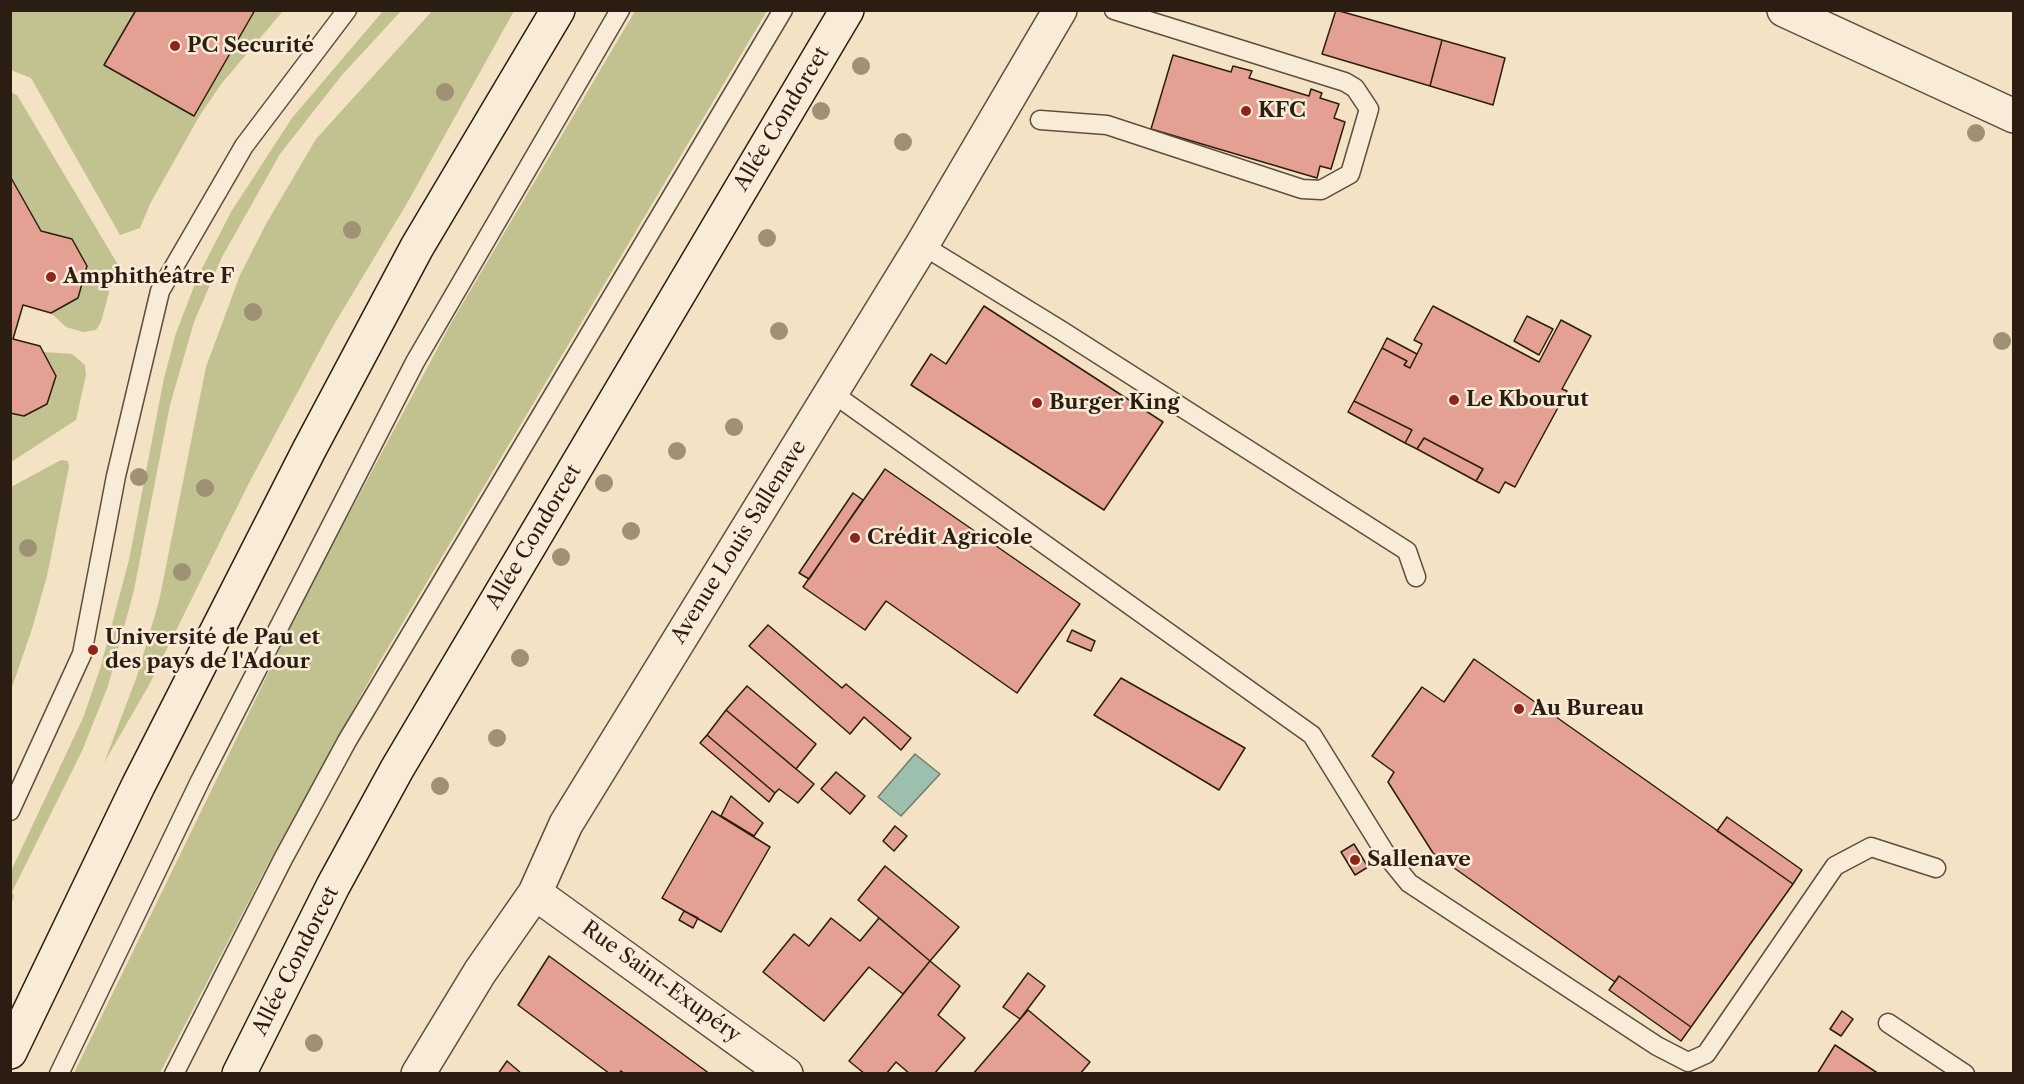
<!DOCTYPE html>
<html>
<head>
<meta charset="utf-8">
<style>
  body { margin:0 }
  #map { position:relative; width:2024px; height:1084px; overflow:hidden; background:#f4e2c4; font-family:"Libre Caslon Text",serif }
  canvas { display:block }
  .frame { position:absolute; inset:0; border:12px solid #2b1d11; pointer-events:none }
</style>
</head>
<body>
<div id="map">
<canvas width="2024" height="1084"></canvas>
<div class="frame"></div>
</div>
<script>
const g = document.querySelector('canvas').getContext('2d');
g.lineJoin = 'round';
function paint(path, color) {
  g.fillStyle = color;
  g.fill(path, 'evenodd');
}
function poly(rows) {
  const path = new Path2D();
  for (const r of rows) {
    path.moveTo(r[0], r[1]);
    for (let i = 2; i < r.length; i += 2) path.lineTo(r[i], r[i + 1]);
  }
  return path;
}
function strokePath(path, color, width, dash) {
  g.strokeStyle = color;
  g.lineWidth = width;
  g.lineCap = dash ? 'butt' : 'round';
  g.setLineDash(dash || []);
  g.stroke(path);
}
function label(font, color, halo, rows, align = 'center') {
  g.font = font + ' "Libre Caslon Text",serif';
  g.lineWidth = 5;
  g.setLineDash([]);
  g.textBaseline = 'middle';
  g.strokeStyle = halo;
  g.fillStyle = color;
  for (const [text, x, y, turn = 0] of rows) {
    g.save();
    g.translate(x, y);
    g.rotate((+turn || 0) * Math.PI / 180);
    g.textAlign = isNaN(turn) ? turn : align;
    if (halo) g.strokeText(text, 0, 0);
    g.fillText(text, 0, 0);
    g.restore();
  }
}
const green = poly([
  [433,10,514,11,406,205,332,328,249,483,149,685,104,763,137,676,159,601,206,367,240,275,266,224,316,139],
  [10,11,283,11,222,83,200,115,150,204,140,228,120,235,31,78,11,70],
  [383,11,401,11,342,75,280,154,222,257,194,322,170,405,134,590,108,686,82,751,12,892,14,897,11,904,11,871,83,718,100,669,129,560,164,378,176,333,198,276,231,212,292,118],
  [635,11,767,11,380,661,266,868,160,1073,74,1073,310,587,450,325],
  [10,92,17,95,117,263,101,322,96,330,83,332,66,327,51,313,41,231,11,176],
  [42,352,72,354,85,365,86,375,76,420,11,462,11,413,24,416,47,404,56,376],
  [61,460,68,461,69,467,47,576,32,629,11,690,11,487]
]);
const water = poly([
  [915,754,940,774,901,816,878,797,915,754]
]);
const building = poly([
  [136,10,255,10,194,116,104,65,136,10],
  [1336,10,1442,40,1430,86,1322,54,1336,10],
  [1442,40,1505,58,1493,105,1430,86,1442,40],
  [1173,55,1231,72,1233,66,1252,71,1249,78,1309,96,1311,89,1322,93,1320,98,1339,104,1334,118,1345,122,1331,169,1320,166,1317,178,1151,129,1173,55],
  [10,176,41,231,72,239,87,266,78,298,51,313,23,305,13,339,40,346,56,376,47,404,24,416,10,413,10,176],
  [984,306,1163,422,1104,510,911,385,931,354,946,364,984,306],
  [1433,306,1539,362,1561,320,1591,336,1562,389,1567,391,1515,487,1505,482,1499,493,1476,481,1483,469,1424,438,1417,449,1405,443,1412,430,1354,401,1382,348,1407,361,1404,365,1410,368,1422,344,1414,340,1433,306],
  [1527,316,1553,329,1539,355,1514,341,1527,316],
  [1387,338,1417,354,1410,368,1404,365,1407,361,1382,348,1387,338],
  [1354,401,1412,430,1405,443,1348,412,1354,401],
  [1424,438,1483,469,1476,481,1417,449,1424,438],
  [885,469,1080,604,1017,693,886,601,865,630,803,587,885,469],
  [853,493,863,500,809,579,799,573,853,493],
  [768,625,842,688,846,684,911,738,901,750,864,717,850,734,749,646,768,625],
  [1072,630,1095,641,1091,651,1067,641,1072,630],
  [1474,659,1793,884,1691,1027,1619,976,1615,982,1433,853,1388,782,1394,772,1372,756,1422,687,1444,702,1474,659],
  [1121,678,1245,748,1219,790,1094,715,1121,678],
  [747,686,816,744,796,769,726,710,747,686],
  [726,710,814,784,798,803,779,789,775,793,707,735,726,710],
  [707,735,775,793,769,802,700,743,707,735],
  [836,772,865,796,850,814,821,789,836,772],
  [731,796,763,823,754,836,721,816,731,796],
  [712,811,770,847,721,932,662,898,712,811],
  [1727,817,1802,870,1793,884,1717,831,1727,817],
  [895,826,907,836,894,851,883,841,895,826],
  [1354,844,1368,867,1355,875,1341,852,1354,844],
  [885,866,959,927,930,961,858,900,885,866],
  [684,911,698,918,693,928,679,920,684,911],
  [831,918,860,941,879,918,930,961,903,994,869,967,824,1021,763,972,794,934,809,946,831,918],
  [549,956,710,1074,625,1074,621,1071,619,1074,610,1074,518,1005,549,956],
  [930,961,960,986,938,1015,965,1038,934,1074,910,1074,896,1062,886,1074,865,1074,849,1061,930,961],
  [1028,973,1045,986,1020,1019,1003,1007,1028,973],
  [1619,976,1691,1027,1681,1041,1609,990,1619,976],
  [1028,1010,1090,1062,1080,1074,973,1074,1028,1010],
  [1842,1011,1853,1019,1841,1036,1830,1029,1842,1011],
  [1835,1045,1879,1074,1817,1074,1835,1045],
  [507,1061,522,1074,498,1074,507,1061]
]);
const service = poly([
  [1040,120,1107,125,1302,189,1321,190,1350,174,1369,109,1355,88,1345,82,1114,10],
  [922,245,1062,331,1407,551,1416,577],
  [831,392,1312,735,1387,856,1409,883,1657,1046,1688,1062,1706,1054,1835,866,1871,847,1936,868],
  [10,811,82,654,116,476,160,291,244,146,347,10],
  [1888,1023,1965,1074],
  [59,1074,200,781,415,362,620,10],
  [174,1074,283,859,347,741,783,10]
]);
const minor = poly([
  [1784,10,2014,116],
  [535,893,786,1074],
  [418,1074,480,972,535,893,566,824,922,245,1060,10]
]);
const secondary = poly([
  [10,1052,138,786,309,450,417,247,558,10],
  [239,1074,333,886,397,769,847,10]
]);
const trees = [
  [861,66],
  [445,92],
  [821,111],
  [1976,133],
  [903,142],
  [352,230],
  [767,238],
  [253,312],
  [779,331],
  [2002,341],
  [734,427],
  [677,451],
  [139,477],
  [604,483],
  [205,488],
  [631,531],
  [28,548],
  [561,557],
  [182,572],
  [520,658],
  [497,738],
  [440,786],
  [314,1043]
];
const markers = [
  [175,46,6,"#8f2418"],
  [1246,111,6,"#8f2418"],
  [51,277,6,"#8f2418"],
  [1454,400,6,"#8f2418"],
  [1037,403,6,"#8f2418"],
  [855,538,6,"#8f2418"],
  [93,650,6,"#8f2418"],
  [1519,709,6,"#8f2418"],
  [1355,860,6,"#8f2418"]
];
const poiNames = [
  ["PC Securité",187,46],
  ["KFC",1258,111],
  ["Amphithéâtre F",63,277],
  ["Le Kbourut",1466,400],
  ["Burger King",1049,403],
  ["Crédit Agricole",867,538],
  ["Université de Pau et",105,638],
  ["des pays de l'Adour",105,662],
  ["Au Bureau",1531,709],
  ["Sallenave",1367,860]
];
const streetNames = [
  ["Allée Condorcet",782,119,-59],
  ["Allée Condorcet",534,537,-59],
  ["Avenue Louis Sallenave",739,542,-58],
  ["Allée Condorcet",296,961,-63],
  ["Rue Saint-Exupéry",661,982,36]
];
paint(green, '#c1c290');
paint(water, '#9dbfae');
strokePath(water, '#6f7e6f', 1.5);
paint(building, '#e3a093');
strokePath(building, '#2b1d11', 1.5);
strokePath(service, '#5d4e3e', 21);
strokePath(minor, '#5d4e3e', 36);
strokePath(secondary, '#2b1d11', 36);
strokePath(service, '#f8ecd9', 18);
strokePath(minor, '#f8ecd9', 33);
strokePath(secondary, '#f8ecd9', 33);
g.fillStyle = '#9e9176';
for (const [x, y] of trees) {
  g.beginPath();
  g.arc(x, y, 9, 0, 2 * Math.PI);
  g.fill();
}
for (const [x, y, r, color] of markers) {
  const dot = new Path2D();
  dot.arc(x, y, r, 0, 2 * Math.PI);
  g.fillStyle = color;
  g.fill(dot);
  strokePath(dot, '#f8ecd9', 2);
}
label('bold 21px', '#2b1d11', '#f8ecd9', poiNames, 'left');
label('21px', '#2b1d11', '#f8ecd9', streetNames);
</script>
</body>
</html>
